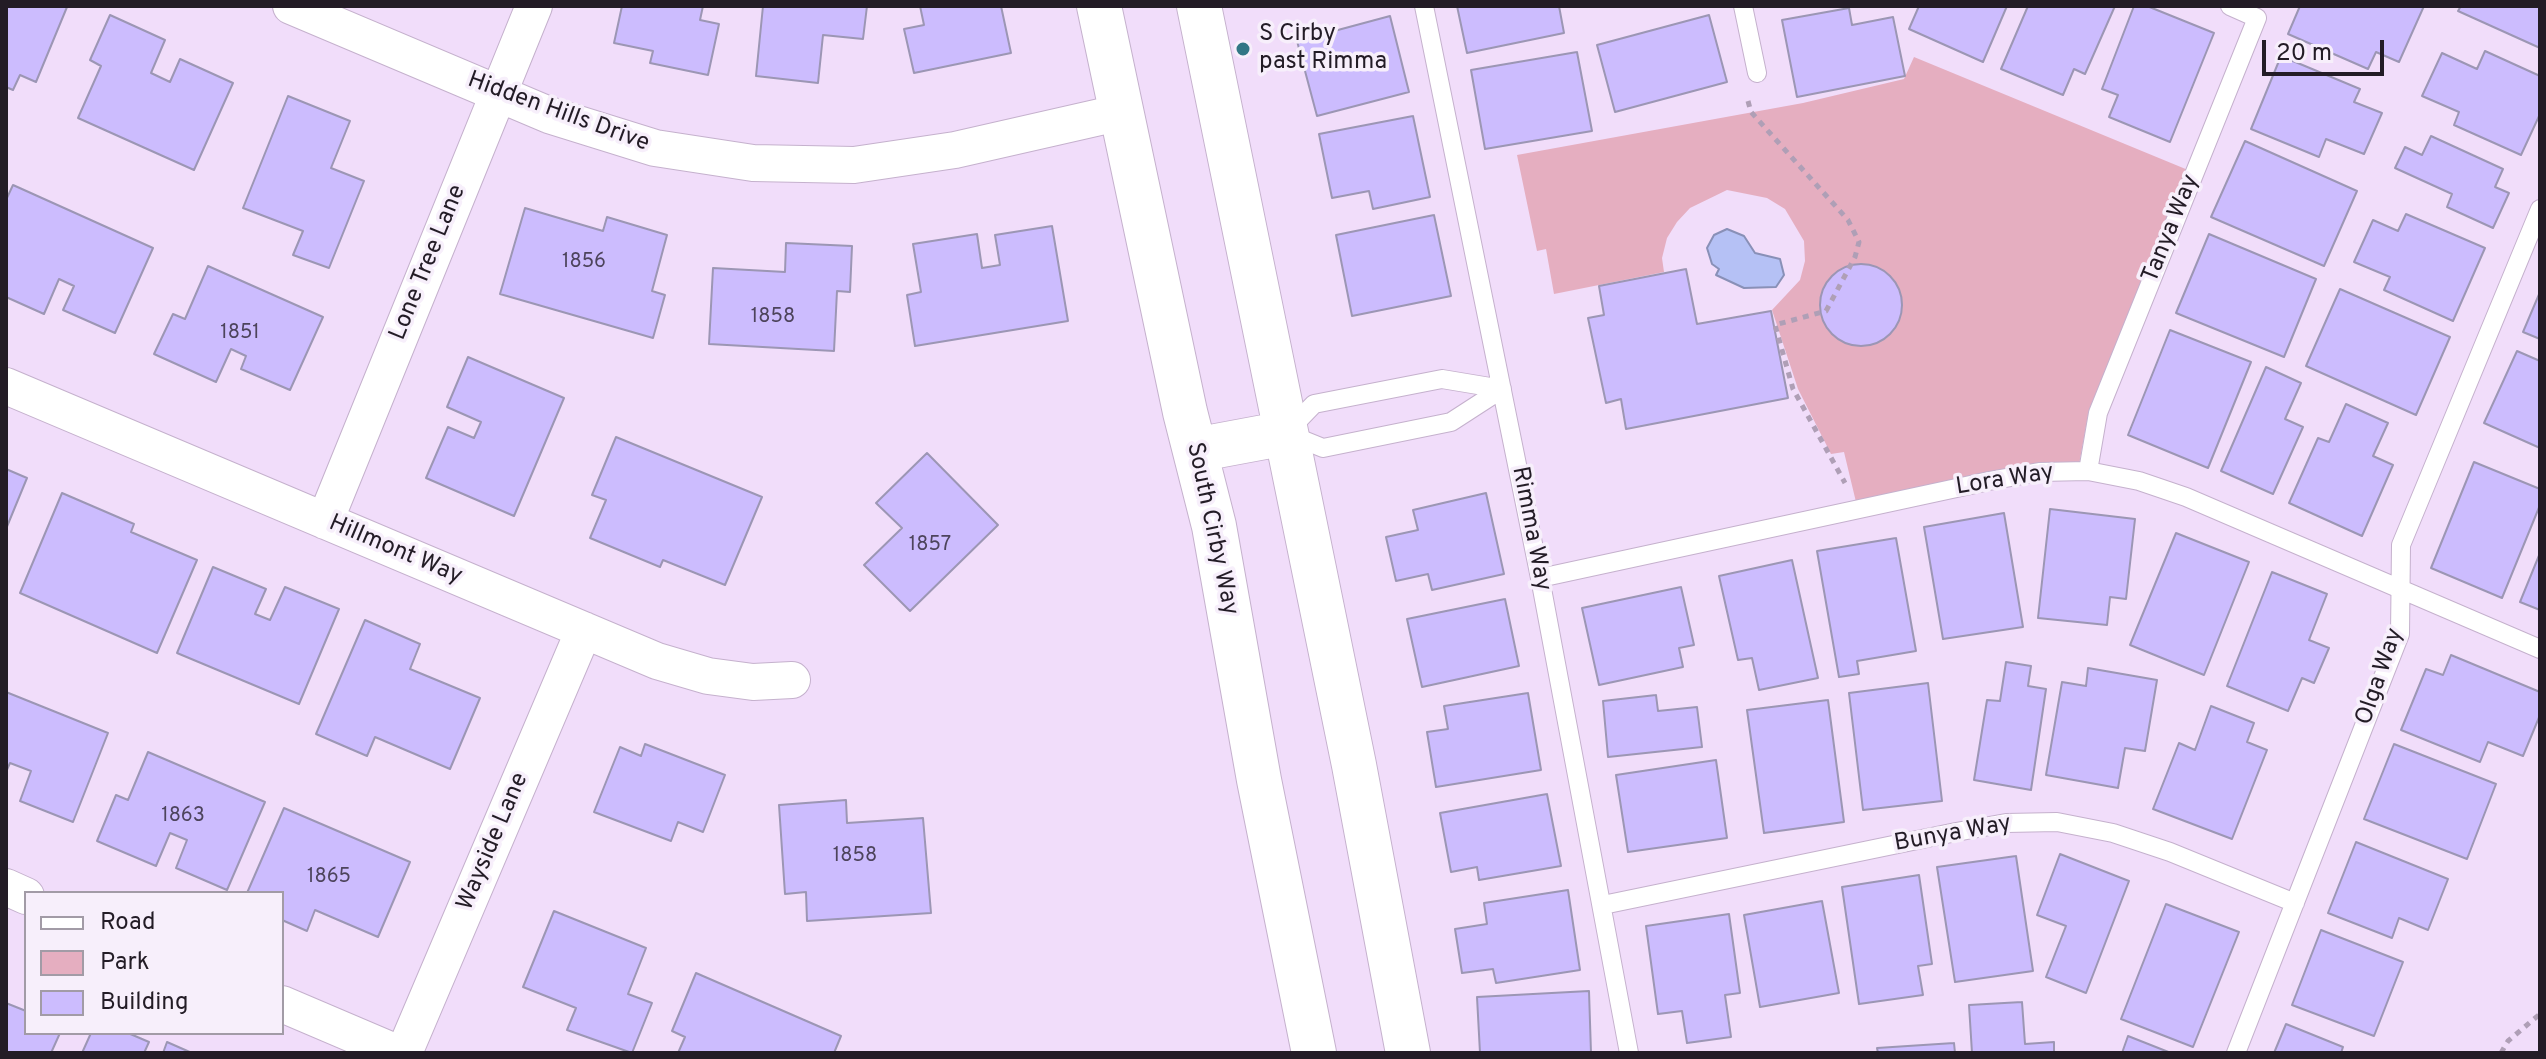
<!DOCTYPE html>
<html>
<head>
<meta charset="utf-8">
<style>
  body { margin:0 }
  #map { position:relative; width:2546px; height:1059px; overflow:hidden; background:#f1ddfa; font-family:Overpass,sans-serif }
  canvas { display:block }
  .frame { position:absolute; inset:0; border:8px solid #231c26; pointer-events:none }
  .legend { position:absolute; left:24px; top:891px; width:260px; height:144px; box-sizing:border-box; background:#f7effb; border:2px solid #a29ba6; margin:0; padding:10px 14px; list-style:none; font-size:24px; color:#231c26 }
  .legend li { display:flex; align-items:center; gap:16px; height:40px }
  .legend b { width:40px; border:2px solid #a29ba6 }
  .scale { position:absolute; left:2262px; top:40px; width:122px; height:36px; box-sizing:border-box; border:4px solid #231c26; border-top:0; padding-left:10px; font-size:24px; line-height:28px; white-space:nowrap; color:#231c26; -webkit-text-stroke:6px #f7effb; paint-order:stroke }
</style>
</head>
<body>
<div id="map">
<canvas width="2546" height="1059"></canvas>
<div class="frame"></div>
<ul class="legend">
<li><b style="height:10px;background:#fff"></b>Road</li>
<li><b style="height:22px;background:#e5aec0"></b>Park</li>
<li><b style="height:22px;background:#ccbcfe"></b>Building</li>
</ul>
<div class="scale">20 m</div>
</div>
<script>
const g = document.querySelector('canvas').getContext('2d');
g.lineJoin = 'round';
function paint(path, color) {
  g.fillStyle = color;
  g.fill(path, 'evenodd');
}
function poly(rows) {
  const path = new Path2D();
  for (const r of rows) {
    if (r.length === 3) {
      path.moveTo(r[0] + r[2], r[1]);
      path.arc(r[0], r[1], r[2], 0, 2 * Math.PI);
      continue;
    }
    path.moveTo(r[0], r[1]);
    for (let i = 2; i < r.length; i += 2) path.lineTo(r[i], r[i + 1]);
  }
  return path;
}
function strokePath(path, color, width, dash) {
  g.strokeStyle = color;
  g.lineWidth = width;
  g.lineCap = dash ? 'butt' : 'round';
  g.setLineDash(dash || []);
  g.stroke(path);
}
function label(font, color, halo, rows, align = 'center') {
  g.font = font + ' Overpass,sans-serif';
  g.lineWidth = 7;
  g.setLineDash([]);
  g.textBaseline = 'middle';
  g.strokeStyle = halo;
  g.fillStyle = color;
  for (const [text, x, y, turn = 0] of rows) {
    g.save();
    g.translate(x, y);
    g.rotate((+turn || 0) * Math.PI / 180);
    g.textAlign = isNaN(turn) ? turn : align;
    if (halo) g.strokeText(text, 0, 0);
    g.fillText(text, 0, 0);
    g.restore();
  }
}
const green = poly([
  [1914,57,2188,170,2089,410,2079,465,1856,502,1844,452,1831,454,1798,389,1772,310,1800,280,1805,261,1804,241,1785,209,1767,198,1727,190,1690,208,1677,222,1667,238,1662,258,1664,272,1554,294,1546,249,1537,251,1517,155,1803,103,1904,79]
]);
const water = poly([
  [1727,229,1744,236,1755,253,1780,259,1784,275,1776,287,1744,288,1716,275,1719,269,1712,264,1707,248,1714,235,1727,229]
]);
const building = poly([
  [6,6,67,7,36,82,20,75,13,90,6,87,6,6],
  [622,6,703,6,700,20,719,24,708,75,650,63,653,51,614,43,622,6],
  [763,6,867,6,863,39,823,35,818,83,756,76,763,6],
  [920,6,1001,6,1011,53,914,73,904,29,924,25,920,6],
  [1457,6,1559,6,1564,33,1467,53,1457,6],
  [1919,6,2007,6,1983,62,1909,29,1919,6],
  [2028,6,2115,6,2085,74,2074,69,2063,95,2001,69,2028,6],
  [2134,6,2147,6,2214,33,2170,142,2109,117,2118,95,2102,89,2134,6],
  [2300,6,2424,6,2399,62,2376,52,2368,69,2288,34,2300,6],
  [2461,6,2540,6,2540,48,2458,11,2461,6],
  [1849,8,1852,25,1893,17,1905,76,1797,97,1782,20,1849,8],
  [110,15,165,40,151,73,170,82,180,59,233,83,194,170,78,118,101,66,90,60,110,15],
  [1709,15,1727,82,1615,112,1597,45,1709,15],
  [1390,16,1409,92,1317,116,1297,41,1390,16],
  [2485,51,2540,76,2540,114,2521,155,2454,125,2459,112,2422,96,2442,53,2477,69,2485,51],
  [1577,52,1592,131,1485,149,1471,70,1577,52],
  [2281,56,2360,89,2354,102,2382,113,2364,154,2326,139,2319,157,2251,129,2281,56],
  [288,96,350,121,331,168,364,181,329,268,293,255,303,231,243,208,288,96],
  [1413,116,1430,197,1373,209,1369,191,1332,198,1319,134,1413,116],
  [2431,136,2503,169,2495,187,2509,193,2493,228,2447,207,2452,194,2395,168,2405,147,2422,155,2431,136],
  [2245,141,2357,191,2324,266,2211,217,2245,141],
  [13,185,153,248,115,333,63,310,74,286,59,279,44,314,6,297,6,200,13,185],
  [525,208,603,231,607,217,667,235,652,291,665,295,653,338,500,294,525,208],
  [2406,214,2485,248,2453,321,2384,290,2390,277,2354,262,2373,220,2398,231,2406,214],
  [1434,215,1451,296,1352,316,1336,235,1434,215],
  [1052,226,1068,321,915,346,907,295,921,292,913,244,977,234,982,268,1000,265,995,235,1052,226],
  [2209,234,2316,279,2284,357,2176,313,2209,234],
  [786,243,852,246,850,292,837,291,834,351,709,344,713,268,785,272,786,243],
  [1861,305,41],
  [208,266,323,317,290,390,241,369,246,356,231,349,216,382,154,354,173,314,185,319,208,266],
  [1686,269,1697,324,1771,311,1788,398,1626,429,1621,399,1606,403,1588,318,1604,315,1599,286,1686,269],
  [2340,289,2450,337,2416,415,2306,366,2340,289],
  [2540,292,2540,339,2523,332,2540,292],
  [2170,330,2251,362,2208,468,2128,435,2170,330],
  [2517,351,2540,361,2540,448,2484,423,2517,351],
  [468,357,564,398,514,516,426,478,448,427,474,438,481,422,447,407,468,357],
  [2266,367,2301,383,2285,419,2303,427,2273,494,2221,471,2266,367],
  [2346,404,2388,423,2373,456,2393,465,2362,536,2289,503,2318,438,2329,442,2346,404],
  [616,437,762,497,725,585,663,560,660,567,590,538,606,500,592,495,616,437],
  [927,453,998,525,910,611,864,565,902,528,876,503,927,453],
  [2474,462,2540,489,2540,505,2502,598,2431,568,2474,462],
  [6,469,27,478,6,529,6,469],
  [62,493,134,524,131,532,197,560,157,653,20,593,62,493],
  [1486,493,1504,574,1432,590,1428,574,1396,581,1386,537,1418,530,1413,510,1486,493],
  [2050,509,2135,519,2126,599,2110,597,2107,625,2038,618,2050,509],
  [2004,513,2023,627,1943,639,1924,527,2004,513],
  [2176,533,2249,562,2204,675,2130,645,2176,533],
  [1896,538,1916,651,1857,661,1859,674,1839,677,1817,551,1896,538],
  [2540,553,2540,610,2520,602,2540,553],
  [1792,560,1818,678,1759,690,1752,658,1738,660,1719,576,1792,560],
  [213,567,266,589,255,614,270,620,285,587,339,609,299,704,177,653,213,567],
  [2272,572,2327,594,2309,640,2329,648,2314,683,2302,678,2288,711,2227,686,2272,572],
  [1681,587,1694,645,1679,648,1683,667,1599,685,1582,608,1681,587],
  [1505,599,1519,666,1422,687,1407,619,1505,599],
  [365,620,420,644,410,669,480,698,450,769,375,737,367,756,316,734,365,620],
  [2451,655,2540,692,2540,715,2523,756,2488,742,2480,762,2401,730,2426,669,2443,675,2451,655],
  [2006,662,2031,666,2028,686,2046,689,2031,790,1974,780,1987,700,2000,701,2006,662],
  [2088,668,2157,680,2145,751,2125,748,2118,788,2046,775,2062,682,2086,686,2088,668],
  [1928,683,1942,801,1863,810,1849,693,1928,683],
  [6,692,108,733,73,822,20,801,31,771,10,763,6,772,6,692],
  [1528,693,1541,770,1436,787,1427,732,1448,729,1444,706,1528,693],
  [1656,695,1658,711,1697,707,1702,747,1608,757,1603,701,1656,695],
  [1828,700,1844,822,1764,833,1747,710,1828,700],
  [2211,706,2254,723,2247,742,2267,750,2232,839,2153,809,2179,743,2195,750,2211,706],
  [645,744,725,775,703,832,678,822,671,841,594,812,620,747,641,756,645,744],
  [2394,744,2496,784,2467,859,2364,819,2394,744],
  [148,752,265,802,227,890,176,868,187,840,170,833,156,866,97,841,116,795,128,800,148,752],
  [1716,760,1727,838,1628,852,1616,775,1716,760],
  [1547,794,1561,866,1479,880,1477,867,1451,872,1440,813,1547,794],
  [846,800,847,823,923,818,931,913,807,921,806,892,785,894,779,805,846,800],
  [284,808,410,862,378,937,315,910,307,931,282,920,282,893,247,893,284,808],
  [2356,842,2448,879,2428,930,2399,918,2392,938,2328,913,2356,842],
  [2060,854,2129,881,2086,993,2046,977,2066,926,2037,915,2060,854],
  [2016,856,2033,971,1955,982,1937,867,2016,856],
  [1919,875,1932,964,1918,966,1923,995,1859,1004,1842,887,1919,875],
  [1568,890,1580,970,1496,983,1493,969,1462,973,1455,929,1487,924,1484,903,1568,890],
  [1822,901,1839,993,1760,1007,1744,915,1822,901],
  [2166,904,2239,932,2193,1047,2121,1019,2166,904],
  [554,911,646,948,628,994,652,1003,632,1053,567,1030,576,1008,523,987,554,911],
  [1729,914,1740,993,1725,995,1731,1037,1687,1043,1682,1011,1658,1014,1646,926,1729,914],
  [2321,930,2403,962,2374,1036,2292,1005,2321,930],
  [696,973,841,1036,834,1053,678,1053,685,1037,672,1031,696,973],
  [1589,991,1591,1053,1480,1053,1477,997,1589,991],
  [2022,1002,2025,1044,2054,1042,2054,1053,1972,1053,1969,1005,2022,1002],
  [6,1003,26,1011,26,1033,60,1033,51,1053,6,1053,6,1003],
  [2286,1024,2343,1047,2341,1053,2274,1053,2286,1024],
  [91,1033,128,1033,149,1042,144,1053,82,1053,91,1033],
  [2128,1036,2171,1053,2122,1053,2128,1036],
  [167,1042,192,1053,163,1053,167,1042],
  [1954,1043,1955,1053,1878,1053,1877,1048,1954,1043]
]);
const path = poly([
  [1748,101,1751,112,1848,220,1859,242,1855,257,1826,311,1775,325,1793,389,1845,483],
  [2501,1053,2508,1041,2540,1014]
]);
const service = poly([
  [1424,6,1540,578,1629,1053],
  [1743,6,1757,73],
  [1442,379,1502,389,1451,422,1323,448,1286,433,1314,404,1442,379],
  [2088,471,2098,413,2257,18,2230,6],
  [1540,578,1989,481,2039,472,2088,471,2139,481,2186,497,2540,649],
  [1603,905,1956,832,2006,823,2057,822,2113,833,2170,852,2295,903],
  [2236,1053,2400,634,2401,545,2540,209]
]);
const minor = poly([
  [291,6,549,115,655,148,753,163,854,165,955,150,1122,112],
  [6,386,657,661,708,676,753,682,792,680],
  [325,521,534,6],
  [6,887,26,896],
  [282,1004,397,1053],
  [404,1053,584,630]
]);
const secondary = poly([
  [1099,6,1185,412,1214,526,1259,780,1314,1053],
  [1199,6,1354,765,1408,1053],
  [1195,450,1286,433]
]);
const markers = [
  [1243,49,8,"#327785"]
];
const numberNames = [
  ["1856",584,263],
  ["1858",773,318],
  ["1851",240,334],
  ["1857",930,546],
  ["1863",183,817],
  ["1858",855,857],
  ["1865",329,878]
];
const poiNames = [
  ["S Cirby",1259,35],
  ["past Rimma",1259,63]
];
const streetNames = [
  ["Hidden Hills Drive",558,113,20],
  ["Tanya Way",2172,229,-68],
  ["Lone Tree Lane",429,263,-68],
  ["Lora Way",2005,481,-9],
  ["South Cirby Way",1211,529,78],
  ["Rimma Way",1530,529,79],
  ["Hillmont Way",395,551,23],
  ["Olga Way",2381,677,-71],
  ["Bunya Way",1953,835,-10],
  ["Wayside Lane",494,842,-67]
];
paint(green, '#e5aec0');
paint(water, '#b5c1f5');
strokePath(water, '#8990b7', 2);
paint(building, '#ccbcfe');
strokePath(building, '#9c96b4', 2);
strokePath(service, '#c5b1cd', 20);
strokePath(minor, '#c5b1cd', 38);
strokePath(secondary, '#c5b1cd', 46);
strokePath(path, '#af9fb6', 5, [6, 6]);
strokePath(service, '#fff', 18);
strokePath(minor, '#fff', 36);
strokePath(secondary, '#fff', 44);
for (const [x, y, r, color] of markers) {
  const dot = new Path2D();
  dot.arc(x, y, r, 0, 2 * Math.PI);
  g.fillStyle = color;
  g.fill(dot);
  strokePath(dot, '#f7effb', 3);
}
label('20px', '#4d445c', null, numberNames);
label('24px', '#231c26', '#f7effb', poiNames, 'left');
label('24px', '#231c26', '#f7effb', streetNames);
</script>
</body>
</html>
